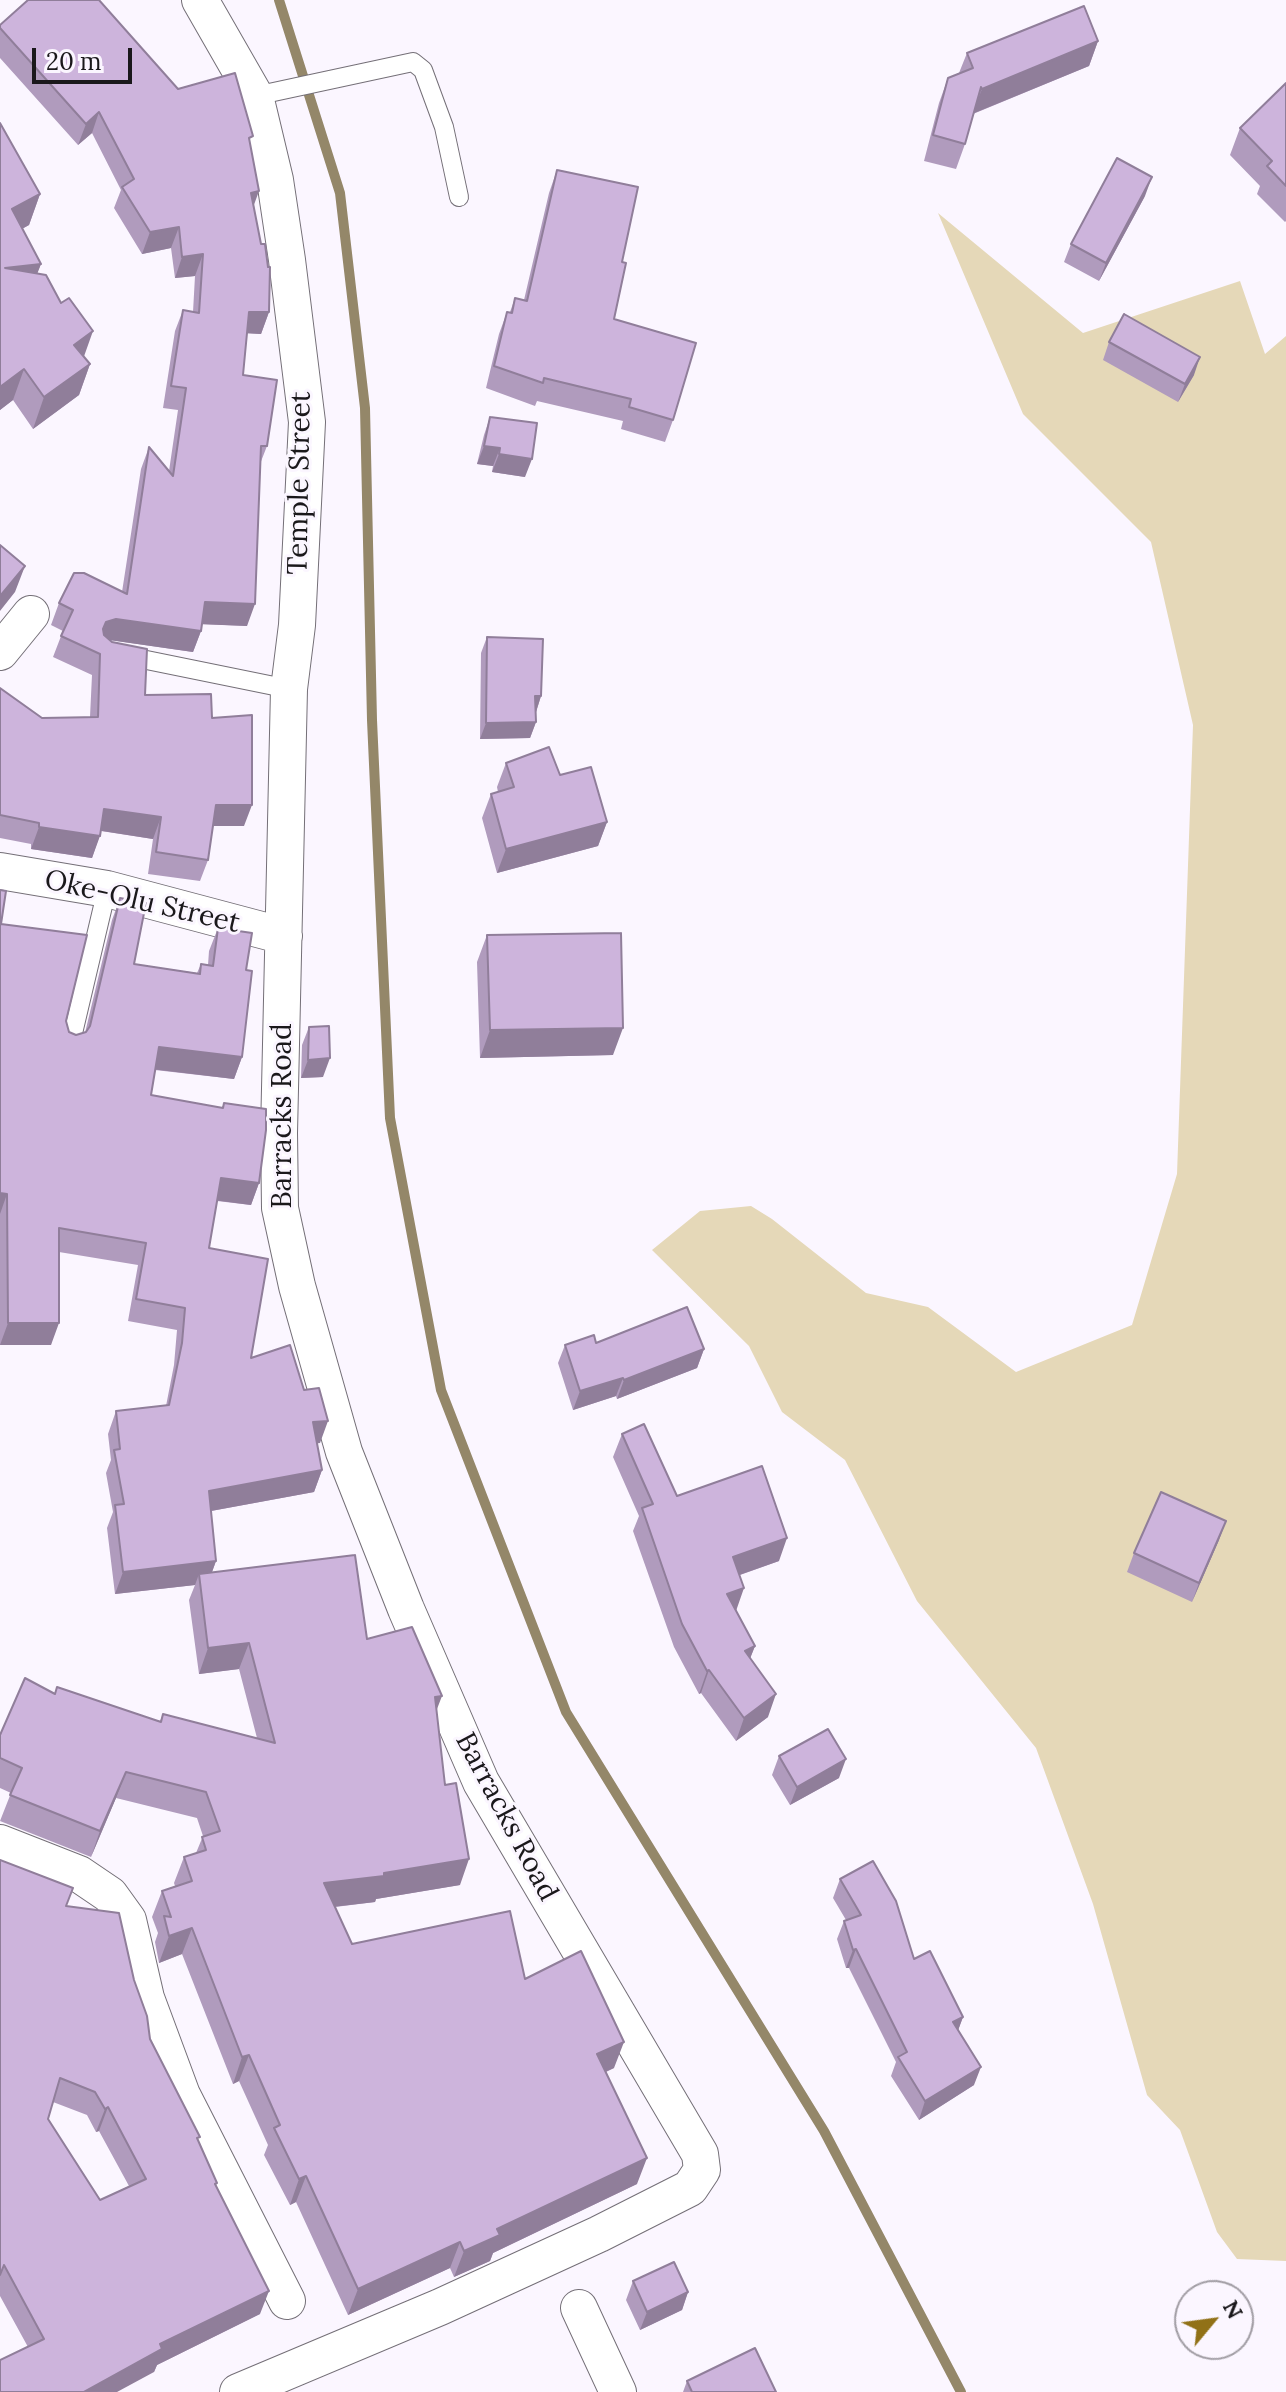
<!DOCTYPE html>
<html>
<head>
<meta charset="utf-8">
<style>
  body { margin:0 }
  #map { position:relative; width:1286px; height:2392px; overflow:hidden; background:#fbf6ff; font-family:Lora,serif }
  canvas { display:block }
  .north { position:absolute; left:1174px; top:2280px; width:80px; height:80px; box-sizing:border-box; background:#fbf6ff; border:2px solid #a19da4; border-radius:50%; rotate:61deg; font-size:22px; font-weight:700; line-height:32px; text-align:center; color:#1a181b }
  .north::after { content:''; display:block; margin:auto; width:28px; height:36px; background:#917117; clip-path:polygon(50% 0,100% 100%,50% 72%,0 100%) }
  .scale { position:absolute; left:32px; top:48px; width:100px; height:36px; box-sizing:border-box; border:4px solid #1a181b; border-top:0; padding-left:10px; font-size:24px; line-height:28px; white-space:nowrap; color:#1a181b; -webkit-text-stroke:6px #fbf6ff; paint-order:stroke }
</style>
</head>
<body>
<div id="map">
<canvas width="1286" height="2392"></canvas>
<div class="north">N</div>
<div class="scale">20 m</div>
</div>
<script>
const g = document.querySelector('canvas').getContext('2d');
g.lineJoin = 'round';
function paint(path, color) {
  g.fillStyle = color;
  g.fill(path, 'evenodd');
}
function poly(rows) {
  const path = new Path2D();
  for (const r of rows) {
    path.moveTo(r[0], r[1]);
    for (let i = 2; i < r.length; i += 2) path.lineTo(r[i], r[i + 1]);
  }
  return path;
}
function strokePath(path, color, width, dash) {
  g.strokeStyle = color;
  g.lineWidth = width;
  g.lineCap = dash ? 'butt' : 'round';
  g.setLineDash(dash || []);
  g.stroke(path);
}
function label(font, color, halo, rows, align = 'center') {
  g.font = font + ' Lora,serif';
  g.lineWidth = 6;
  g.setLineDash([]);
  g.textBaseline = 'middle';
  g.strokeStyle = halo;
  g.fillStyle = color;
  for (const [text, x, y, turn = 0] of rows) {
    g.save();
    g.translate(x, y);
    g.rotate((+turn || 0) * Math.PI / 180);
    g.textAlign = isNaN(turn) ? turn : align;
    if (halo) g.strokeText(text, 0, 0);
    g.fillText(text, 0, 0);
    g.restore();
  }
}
const green = poly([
  [938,213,1083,333,1240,281,1265,354,1286,336,1286,2261,1237,2259,1217,2232,1180,2130,1147,2095,1093,1904,1036,1748,917,1601,845,1460,782,1412,749,1346,652,1250,700,1211,751,1206,772,1219,866,1293,928,1307,1016,1372,1132,1325,1177,1174,1193,725,1151,542,1023,414]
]);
const stream = poly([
  [279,0,340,193,365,408,372,720,390,1118,441,1390,566,1712,824,2131,961,2392]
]);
const lane = poly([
  [255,96,413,62,423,70,444,127,459,197],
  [122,655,289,689],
  [70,1046,107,889]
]);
const street = poly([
  [200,0,255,96,275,180,287,260,307,422,297,625,289,689,279,1133,280,1208,297,1286,344,1452,406,1609,481,1782,700,2154,702,2170,690,2188,599,2234,440,2307,238,2392],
  [0,652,31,614],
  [0,871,107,889,284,936],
  [0,1843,79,1874,110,1895,128,1920,146,1998,182,2095,287,2301],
  [579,2308,618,2392]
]);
const wall = poly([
  [0,25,178,89,250,145,254,206,269,312,261,334,247,333,243,375,267,446,260,464,247,626,202,624,201,631,193,652,110,640,145,695,212,718,244,826,212,826,208,860,200,881,148,874,153,839,101,831,92,858,31,849,31,844,0,838,0,688,42,718,90,717,92,675,53,657,63,631,51,625,59,603,122,592,141,469,149,447,169,471,178,410,163,408,175,331,183,310,193,312,195,276,175,278,171,248,142,254,114,208,121,190,92,133,78,145,0,58],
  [1098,41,1089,66,973,114,965,144,956,169,924,161,939,103,948,78,959,73,967,53],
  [1286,83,1286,221,1285,222,1257,194,1260,186,1230,155,1240,128],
  [0,123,40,194,29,225,22,229,41,264,37,273,84,357,90,364,79,395,33,429,13,400,0,410],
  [557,170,622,262,614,319,673,420,665,442,621,429,623,421,537,401,535,406,486,388,499,334,507,312,510,312,515,298,524,300,549,193],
  [1145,196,1099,281,1064,262,1071,244],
  [1109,342,1194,375,1178,402,1103,360],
  [490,417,525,477,492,472,493,466,477,464,484,435],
  [487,637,541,696,536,712,536,722,530,738,480,739,481,653],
  [506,763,560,775,607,822,598,846,497,873,482,818,491,794,498,792,497,787],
  [0,890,1,924,66,1021,69,1032,76,1035,85,1033,112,920,120,898,134,964,197,973,201,964,208,965,209,951,218,928,246,970,242,1057,234,1079,155,1070,151,1095,222,1108,224,1103,259,1183,251,1205,217,1201,209,1248,251,1358,320,1443,317,1443,322,1470,314,1492,211,1511,216,1561,212,1572,367,1639,436,1710,445,1785,460,1885,376,1899,375,1902,335,1907,352,1944,525,1979,614,2068,606,2072,637,2184,493,2253,490,2261,454,2277,450,2268,348,2315,296,2202,290,2205,264,2155,268,2145,239,2081,233,2084,182,1954,159,1963,155,1942,158,1933,152,1917,162,1891,175,1886,174,1883,184,1857,196,1853,203,1836,197,1818,116,1798,91,1857,0,1821,11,1793,0,1788,0,1735,55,1694,160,1721,163,1714,257,1738,239,1669,199,1674,189,1600,195,1585,115,1594,107,1528,113,1512,106,1473,111,1460,108,1434,116,1411,166,1406,174,1365,177,1330,128,1321,138,1265,59,1252,51,1345,0,1345],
  [487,935,613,1055,480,1058,477,962],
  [309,1027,323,1077,301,1078,302,1045],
  [596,1343,704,1349,697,1368,617,1399,616,1396,573,1410,558,1363,565,1345],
  [622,1434,677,1496,779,1561,740,1575,736,1610,755,1646,750,1658,768,1717,736,1741,701,1693,699,1694,674,1647,633,1531,639,1516,613,1457],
  [1219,1540,1192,1602,1127,1572,1134,1553],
  [779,1756,839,1778,790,1805,772,1775],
  [0,1860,66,1906,134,1980,150,2039,217,2183,216,2185,260,2314,157,2365,154,2372,28,2347,0,2296],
  [53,2102,87,2115,96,2132,99,2131,129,2186,100,2200,48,2119],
  [840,1879,914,1959,963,2017,958,2030,974,2085,919,2120,891,2076,896,2062,849,1968,846,1968,837,1939,844,1921,846,1920,833,1898],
  [633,2281,688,2292,682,2310,640,2330,626,2300],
  [687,2381,776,2392,683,2392]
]);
const shadedWall = poly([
  [1098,41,1089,66,972,114,982,89],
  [99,112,92,133,78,145,86,124],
  [1152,177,1145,196,1099,281,1106,263],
  [259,191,251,213,251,193],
  [40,194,29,225,1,240,12,209],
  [179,227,171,248,142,254,150,232],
  [203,254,195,276,175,278,182,257],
  [41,264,29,295,5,268],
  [249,312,269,312,261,334,241,333],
  [93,331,82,362,74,345],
  [1200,357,1194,375,1178,402,1185,384],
  [90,364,79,395,33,429,44,397],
  [24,369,13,400,0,410,0,387],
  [484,446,500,448,493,466,477,464],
  [499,454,532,459,525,477,492,472],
  [25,566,15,592,0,611,0,596],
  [205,602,255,604,247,626,197,624],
  [116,619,201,631,193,652,109,640,99,644,106,622],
  [535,696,541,696,536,712],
  [536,722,530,738,480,739,486,723],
  [216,805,252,805,244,826,208,826],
  [104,809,161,817,153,839,96,830],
  [607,822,598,846,497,873,506,849],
  [39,827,100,836,92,858,31,849],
  [623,1028,613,1055,480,1058,490,1030],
  [159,1047,242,1057,234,1079,151,1069],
  [330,1058,323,1077,301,1078,308,1060],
  [221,1178,259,1183,251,1205,213,1200],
  [0,1193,7,1194,0,1214],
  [8,1323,59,1323,51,1345,0,1345],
  [704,1349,697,1368,617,1399,624,1380],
  [623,1378,616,1396,573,1410,580,1391],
  [328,1421,320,1443,305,1445,313,1422],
  [322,1470,314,1492,200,1513,209,1491],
  [1226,1521,1219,1540,1192,1602,1199,1583],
  [787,1538,779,1561,725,1580,733,1557],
  [216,1561,208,1583,199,1574,195,1585,115,1594,123,1572],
  [744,1588,736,1611,727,1594],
  [249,1643,239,1669,199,1674,208,1648],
  [755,1646,746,1669,745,1651],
  [709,1670,701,1693,699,1694,707,1671],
  [776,1694,768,1717,736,1741,744,1718],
  [442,1696,432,1722,435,1697],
  [846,1759,839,1778,790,1805,797,1787],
  [126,1772,116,1798,91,1857,100,1831],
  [469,1859,460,1885,376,1899,375,1902,315,1909,324,1883],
  [192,1928,182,1954,159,1963,169,1936],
  [856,1949,849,1968,846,1968,853,1950],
  [963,2017,956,2036,953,2022],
  [624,2042,614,2068,587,2080,597,2054],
  [249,2055,239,2081,233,2084,242,2057],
  [981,2067,974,2085,919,2120,925,2101],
  [108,2107,99,2131,96,2132,105,2109],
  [647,2158,637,2184,493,2253,490,2261,454,2277,464,2251,497,2229],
  [306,2176,296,2202,290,2205,299,2179],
  [460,2242,450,2268,348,2315,358,2289],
  [269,2291,260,2314,157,2365,154,2372,117,2392,84,2392,160,2344],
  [688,2292,682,2310,640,2330,647,2312]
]);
const building = poly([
  [28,0,99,0,178,89,235,73,253,136,249,138,259,191,251,193,261,244,265,244,268,267,270,267,269,312,249,312,243,375,277,380,267,446,261,446,255,604,205,602,201,631,116,619,106,622,103,629,104,635,112,642,147,649,145,695,211,694,212,718,252,715,252,805,216,805,208,860,156,852,161,817,104,809,100,836,39,827,39,823,0,815,0,688,42,718,98,717,100,654,61,636,73,610,59,603,74,573,84,573,127,594,149,447,173,476,186,388,171,386,183,310,199,313,203,254,182,257,179,227,150,232,122,187,134,179,99,112,86,124,0,28,0,25,28,0],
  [1084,6,1098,41,982,89,981,87,965,144,933,135,948,78,973,68,967,53,1084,6],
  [1286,83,1286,186,1267,166,1272,161,1240,128,1286,83],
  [0,123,40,194,12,209,41,264,5,268,46,275,61,303,69,298,93,331,74,345,90,364,44,397,24,369,0,387,0,123],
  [1117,158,1152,177,1106,263,1071,244,1117,158],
  [557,170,638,187,622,262,626,263,614,319,696,343,673,420,629,407,631,399,544,378,543,383,494,366,507,312,512,313,515,298,527,301,557,170],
  [1124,314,1200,357,1185,384,1109,342,1124,314],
  [490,417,537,423,532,459,499,454,500,448,484,446,490,417],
  [0,545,25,566,0,596,0,545],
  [487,637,543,639,541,696,535,696,536,722,486,723,487,637],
  [549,747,560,775,591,767,607,822,506,849,491,794,514,787,506,763,549,747],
  [0,890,6,891,1,924,87,935,66,1021,69,1032,76,1035,86,1032,90,1026,120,898,146,903,134,964,200,974,201,964,213,966,218,928,252,933,246,970,252,971,242,1057,159,1047,151,1095,223,1108,224,1103,266,1109,266,1130,259,1183,221,1178,209,1248,268,1259,251,1358,290,1345,304,1390,319,1388,328,1421,313,1422,322,1470,209,1491,216,1561,123,1572,115,1505,124,1504,114,1450,120,1449,116,1411,169,1405,182,1343,185,1308,136,1299,146,1243,59,1228,59,1323,8,1323,7,1194,0,1193,0,890],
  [621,933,623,1028,490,1030,487,935,621,933],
  [329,1026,330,1058,308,1060,309,1027,329,1026],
  [687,1307,704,1349,624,1380,623,1378,580,1391,565,1345,594,1335,596,1343,687,1307],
  [644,1424,677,1496,762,1466,787,1538,733,1557,744,1588,727,1594,755,1646,745,1651,776,1694,744,1718,709,1670,707,1671,682,1624,642,1508,653,1504,622,1434,644,1424],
  [1161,1492,1226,1521,1199,1583,1134,1553,1161,1492],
  [355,1555,367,1639,412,1627,442,1696,435,1697,445,1785,456,1783,469,1859,384,1873,384,1876,324,1883,352,1944,510,1911,525,1979,581,1951,624,2042,597,2054,647,2158,497,2229,500,2235,464,2251,460,2242,358,2289,306,2176,299,2179,274,2128,280,2125,249,2055,242,2057,192,1928,169,1936,164,1916,171,1917,162,1891,192,1881,184,1857,206,1850,202,1837,220,1831,206,1792,126,1772,100,1831,10,1795,22,1768,0,1758,0,1735,25,1678,55,1694,57,1687,161,1722,163,1714,275,1743,249,1643,208,1648,199,1574,355,1555],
  [828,1729,846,1759,797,1787,779,1756,828,1729],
  [0,1860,73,1888,66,1906,119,1913,134,1980,147,2016,150,2039,200,2137,197,2138,217,2183,215,2184,269,2291,160,2344,162,2349,84,2392,0,2392,0,2360,44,2339,4,2265,0,2275,0,1860],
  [60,2078,95,2092,105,2109,108,2107,146,2179,100,2200,48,2119,60,2078],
  [873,1861,896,1901,914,1959,930,1951,963,2017,953,2022,981,2067,925,2101,898,2057,907,2052,856,1949,853,1950,844,1921,861,1915,840,1879,873,1861],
  [674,2262,688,2292,647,2312,633,2281,674,2262],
  [755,2348,776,2392,692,2392,687,2381,755,2348]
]);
const streetNames = [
  ["Temple Street",300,483,-89],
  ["Oke-Olu Street",142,902,13],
  ["Barracks Road",283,1116,-90],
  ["Barracks Road",506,1817,62]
];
paint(green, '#e5d8b8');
strokePath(stream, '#948769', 10);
strokePath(lane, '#746f77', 20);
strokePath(street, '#746f77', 38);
strokePath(lane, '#fff', 18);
strokePath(street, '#fff', 36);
paint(wall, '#b09bbd');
paint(shadedWall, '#907e9a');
paint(building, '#cdb4dc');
strokePath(building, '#907e9a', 2);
label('28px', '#1a181b', '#fbf6ff', streetNames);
</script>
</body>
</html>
